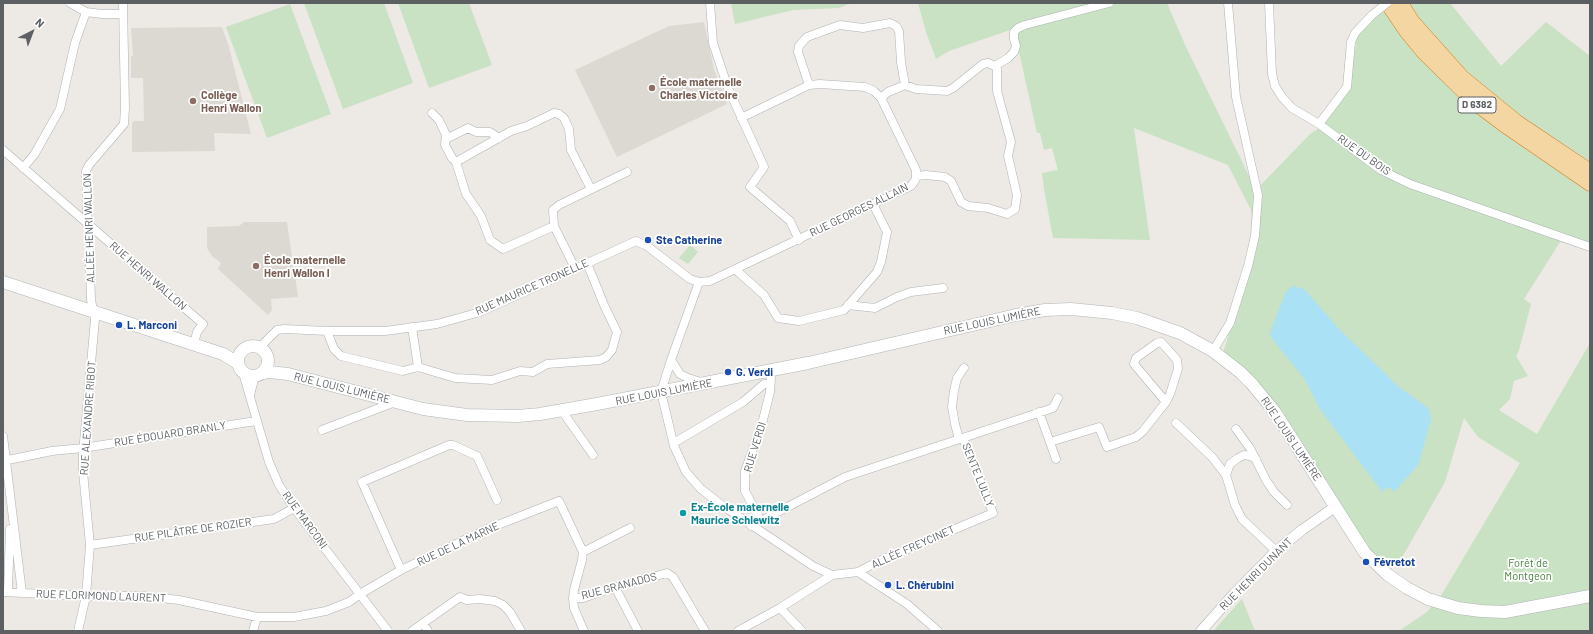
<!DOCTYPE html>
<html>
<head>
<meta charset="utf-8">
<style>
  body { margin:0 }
  #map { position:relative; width:1593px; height:634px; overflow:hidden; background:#ede9e4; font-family:Barlow,sans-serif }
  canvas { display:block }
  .frame { position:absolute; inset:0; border:4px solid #5c6063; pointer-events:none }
  .north { position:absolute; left:12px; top:12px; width:40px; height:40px; -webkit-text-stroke:3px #fff; paint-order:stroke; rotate:42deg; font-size:11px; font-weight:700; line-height:16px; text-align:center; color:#5c6063 }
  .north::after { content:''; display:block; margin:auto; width:14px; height:18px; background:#5c6063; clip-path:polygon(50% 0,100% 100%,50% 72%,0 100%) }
</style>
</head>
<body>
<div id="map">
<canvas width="1593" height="634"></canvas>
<div class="frame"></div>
<div class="north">N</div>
</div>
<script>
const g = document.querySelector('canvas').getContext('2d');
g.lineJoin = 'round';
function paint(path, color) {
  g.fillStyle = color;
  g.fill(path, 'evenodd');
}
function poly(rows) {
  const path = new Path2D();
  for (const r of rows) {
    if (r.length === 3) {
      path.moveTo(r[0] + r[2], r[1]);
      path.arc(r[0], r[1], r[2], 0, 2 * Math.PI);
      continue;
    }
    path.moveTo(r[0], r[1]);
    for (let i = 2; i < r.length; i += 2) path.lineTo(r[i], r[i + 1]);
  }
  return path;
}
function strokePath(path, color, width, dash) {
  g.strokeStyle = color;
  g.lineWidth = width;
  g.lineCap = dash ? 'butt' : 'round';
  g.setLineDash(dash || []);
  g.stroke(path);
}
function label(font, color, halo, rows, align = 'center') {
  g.font = font + ' Barlow,sans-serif';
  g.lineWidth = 3.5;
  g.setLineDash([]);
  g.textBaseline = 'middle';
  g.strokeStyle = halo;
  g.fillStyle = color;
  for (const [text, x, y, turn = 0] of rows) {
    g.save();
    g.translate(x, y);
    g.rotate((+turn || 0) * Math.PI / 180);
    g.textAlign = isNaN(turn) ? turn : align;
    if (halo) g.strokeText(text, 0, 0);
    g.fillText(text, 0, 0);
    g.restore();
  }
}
const education = poly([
  [704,22,714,69,727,104,617,157,575,70,669,26],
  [222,27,229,47,251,134,214,133,215,151,132,152,132,123,134,121,144,121,143,78,131,78,131,57,133,55,131,28],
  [244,222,287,222,298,297,271,299,272,310,268,315,218,269,221,263,212,256,207,248,207,227,239,226]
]);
const green = poly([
  [304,3,384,3,413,83,343,109],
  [398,3,469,3,492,65,429,88],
  [731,3,851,3,839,8,793,10,735,24],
  [918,3,1167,3,1186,47,1251,180,1257,189,1310,134,1318,129,1349,91,1357,37,1368,24,1395,3,1450,3,1501,66,1546,22,1590,56,1590,248,1560,242,1524,299,1531,304,1519,350,1516,356,1528,376,1514,381,1510,399,1499,410,1537,434,1590,343,1590,631,1399,631,1427,612,1442,594,1520,463,1478,437,1464,418,1445,482,1396,568,1372,555,1292,427,1264,388,1223,353,1254,254,1251,210,1228,165,1134,128,1150,240,1053,238,1044,189,1042,173,1058,170,1052,148,1044,150,1040,133,1037,133,1020,56,1013,29,949,51,936,59,926,32],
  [290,4,331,114,267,138,226,27],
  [690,245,698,252,688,264,679,258],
  [1242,599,1255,631,1216,631,1215,629]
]);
const water = poly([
  [1293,286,1304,289,1339,329,1398,386,1428,408,1430,413,1431,420,1418,465,1394,492,1392,488,1384,489,1384,493,1380,489,1319,408,1305,380,1270,336,1270,333,1286,291]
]);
const minor = poly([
  [70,3,86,12,102,14,123,14],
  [710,3,713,43,728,88,764,167,750,187,790,221,799,240],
  [1269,3,1272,74,1275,86,1282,97,1292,108,1319,124,1381,170,1410,184,1590,247],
  [995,66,1008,58,1014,52,1016,46,1014,39,1014,32,1018,28,1025,25,1109,3],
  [809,85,798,52,799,46,807,37,840,25,863,28,890,23,896,26,899,31,901,62,905,85],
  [881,98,888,92,905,85,916,89,947,91,953,88,983,64,988,63,995,66,997,69,997,91,1011,142,1008,156,1017,195,1015,209,1007,214,988,208,968,206,961,202,951,181,945,177,926,175,916,176],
  [432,113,439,120,446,135,445,145,452,158,456,162,511,131,527,126,554,113,559,114,564,118,569,129,571,150,591,189],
  [1319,124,1347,87,1351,42,1355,33,1372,15],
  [446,139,468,128,476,132,490,132,499,138],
  [3,150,203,324,197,332,194,344],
  [456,162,466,194,481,216,490,240,503,249,554,226],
  [23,168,34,155,60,109,75,43,86,12],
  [575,268,554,226,553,210,559,205,627,172],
  [736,270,764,295,778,318,799,321,844,310,877,272,881,262,887,232,873,204],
  [699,282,671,360,661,392,674,446,686,472,701,489,723,506,813,566,832,575],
  [848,305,875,308,897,297,911,292,943,288],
  [412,327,418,367],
  [327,331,334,349,341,356,403,371,418,367,455,378,492,380,520,371,533,372,547,364,600,360,606,357,612,350,617,332,604,305,587,263],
  [260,347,277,330,284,329,327,331,385,331,437,324,480,312,636,241,647,246,690,279,699,282,710,281,911,186,916,179,916,170,881,98,874,91,865,87,820,84,809,85,741,118],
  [1213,351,1230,323,1248,266,1255,236,1258,195,1236,97,1228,3],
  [671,360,680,374,688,378,701,382],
  [243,373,269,462,279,485,294,508,388,631],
  [250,395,255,376],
  [562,411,593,455],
  [1039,412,1056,459],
  [1176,423,1212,457,1226,475,1235,505,1242,519,1276,551],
  [1236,429,1250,448,1266,480,1274,492,1287,505],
  [322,430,395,402],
  [3,436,22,593],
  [959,439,955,424,952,407,954,391,957,378,964,368],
  [677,441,743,402,764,384,770,384],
  [1050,442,1099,427,1107,447,1136,437,1143,431,1166,402,1170,394,1178,369,1177,360,1161,342,1157,343,1136,358,1134,364,1166,402],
  [3,461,52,451,83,448,256,421],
  [1226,475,1230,464,1238,458,1244,455,1250,456,1256,459],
  [761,521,745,491,745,471,762,424,770,392,771,378,769,370],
  [751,526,845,477,1053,408,1058,398],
  [90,545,274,519,294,508],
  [583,552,630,528],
  [401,570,362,482,449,445,453,445,477,456,497,500],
  [858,572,907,604,938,631],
  [615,587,638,631],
  [3,592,86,596,143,596,179,600,257,617,294,617,326,611,349,602,360,594,401,570,485,530,559,501,583,552,582,560,574,590,573,598,574,608,584,631],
  [8,592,10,529],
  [573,598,583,598,615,587,667,573,673,577,705,631],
  [780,608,802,631],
  [423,623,428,631],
  [78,631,86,596,90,545,83,472,83,453,95,319,91,300,89,233,87,211,86,171,89,165,124,124,125,108,123,3],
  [253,631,257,617],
  [412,631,460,597,467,600,480,599,495,601,503,605,510,612,521,631],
  [738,631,780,608,832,575,858,572,877,562,993,513,963,438]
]);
const tertiary = poly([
  [1201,631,1234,594,1276,551,1302,530,1335,507]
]);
const secondary = poly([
  [3,282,223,354,238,363],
  [253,361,15],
  [263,373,269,372,288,374,423,409,467,415,518,416,540,414,597,404,808,363,1016,315,1045,310,1071,309,1112,313,1137,318,1180,333,1213,351,1240,372,1252,384,1275,412,1365,553,1388,575,1407,588,1428,599,1458,608,1481,611,1505,612,1590,596]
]);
const trunk = poly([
  [1387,3,1406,31,1424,53,1476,104,1504,125,1590,184],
  [1401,3,1412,21,1462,77,1517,122,1590,171]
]);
const minorBridge = poly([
  [1372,15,1387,3]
]);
const markers = [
  [652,88,4,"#8d6e63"],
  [193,101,4,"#8d6e63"],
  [648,240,4,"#1a4fb4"],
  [256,266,4,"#8d6e63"],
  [119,325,4,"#1a4fb4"],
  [728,372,4,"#1a4fb4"],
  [683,513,4,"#0f9aa8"],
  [1366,562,4,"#1a4fb4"],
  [888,585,4,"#1a4fb4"]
];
const shields = [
  [1477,105,38]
];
const shieldNames = [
  ["D 6382",1477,105]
];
const educationNames = [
  ["École maternelle",660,82],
  ["Charles Victoire",660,95],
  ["Collège",201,95],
  ["Henri Wallon",201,108],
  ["École maternelle",264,260],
  ["Henri Wallon I",264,273]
];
const streetNames = [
  ["RUE DU BOIS",1364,155,35],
  ["RUE GEORGES ALLAIN",859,210,-26],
  ["ALLÉE HENRI WALLON",89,228,-92],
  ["RUE HENRI WALLON",148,276,41],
  ["RUE MAURICE TRONELLE",532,287,-24],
  ["RUE LOUIS LUMIÈRE",992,321,-12],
  ["RUE LOUIS LUMIÈRE",342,388,14],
  ["RUE LOUIS LUMIÈRE",664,392,-11],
  ["RUE ALEXANDRE RIBOT",88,418,-86],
  ["RUE ÉDOUARD BRANLY",170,434,-9],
  ["RUE LOUIS LUMIÈRE",1291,439,56],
  ["RUE VERDI",755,447,-73],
  ["SENTE LULLY",978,475,68],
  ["RUE MARCONI",305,520,54],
  ["RUE PILÂTRE DE ROZIER",193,530,-8],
  ["RUE DE LA MARNE",458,544,-25],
  ["ALLÉE FREYCINET",913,547,-24],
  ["RUE HENRI DUNANT",1256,574,-45],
  ["RUE GRANADOS",619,586,-15],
  ["RUE FLORIMOND LAURENT",101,596,2]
];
const transitNames = [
  ["Ste Catherine",656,240],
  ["L. Marconi",127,325],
  ["G. Verdi",736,372],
  ["Févretot",1374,562],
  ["L. Chérubini",896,585]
];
const cultureNames = [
  ["Ex-École maternelle",691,507],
  ["Maurice Schlewitz",691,520]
];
const parkNames = [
  ["Forêt de",1528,563],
  ["Montgeon",1528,576]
];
paint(education, '#dcd9d2');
paint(green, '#c8e2c3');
paint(water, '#abe1f5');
strokePath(minor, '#afb2b5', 9);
strokePath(tertiary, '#afb2b5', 11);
strokePath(secondary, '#b0b4b7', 13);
strokePath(trunk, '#d87e19', 15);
strokePath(minor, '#fff', 8);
strokePath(tertiary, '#fff', 10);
strokePath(secondary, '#fff', 12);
strokePath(trunk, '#f4d6a3', 14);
strokePath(minorBridge, '#afb2b5', 9, []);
strokePath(minorBridge, '#fff', 8);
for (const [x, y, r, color] of markers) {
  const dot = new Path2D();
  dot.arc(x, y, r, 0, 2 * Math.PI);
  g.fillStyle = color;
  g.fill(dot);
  strokePath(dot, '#fff', 1.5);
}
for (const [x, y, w] of shields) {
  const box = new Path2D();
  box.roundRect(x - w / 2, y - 8, w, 16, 3);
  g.fillStyle = '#fff';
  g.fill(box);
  strokePath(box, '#5c6063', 1);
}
label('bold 10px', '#5c6063', null, shieldNames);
label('bold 11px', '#785e54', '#fff', educationNames, 'left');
label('11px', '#5c6063', '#fff', streetNames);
label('bold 11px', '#164399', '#fff', transitNames, 'left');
label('bold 11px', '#0d838f', '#fff', cultureNames, 'left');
label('11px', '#45803e', '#fff', parkNames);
</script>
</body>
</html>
